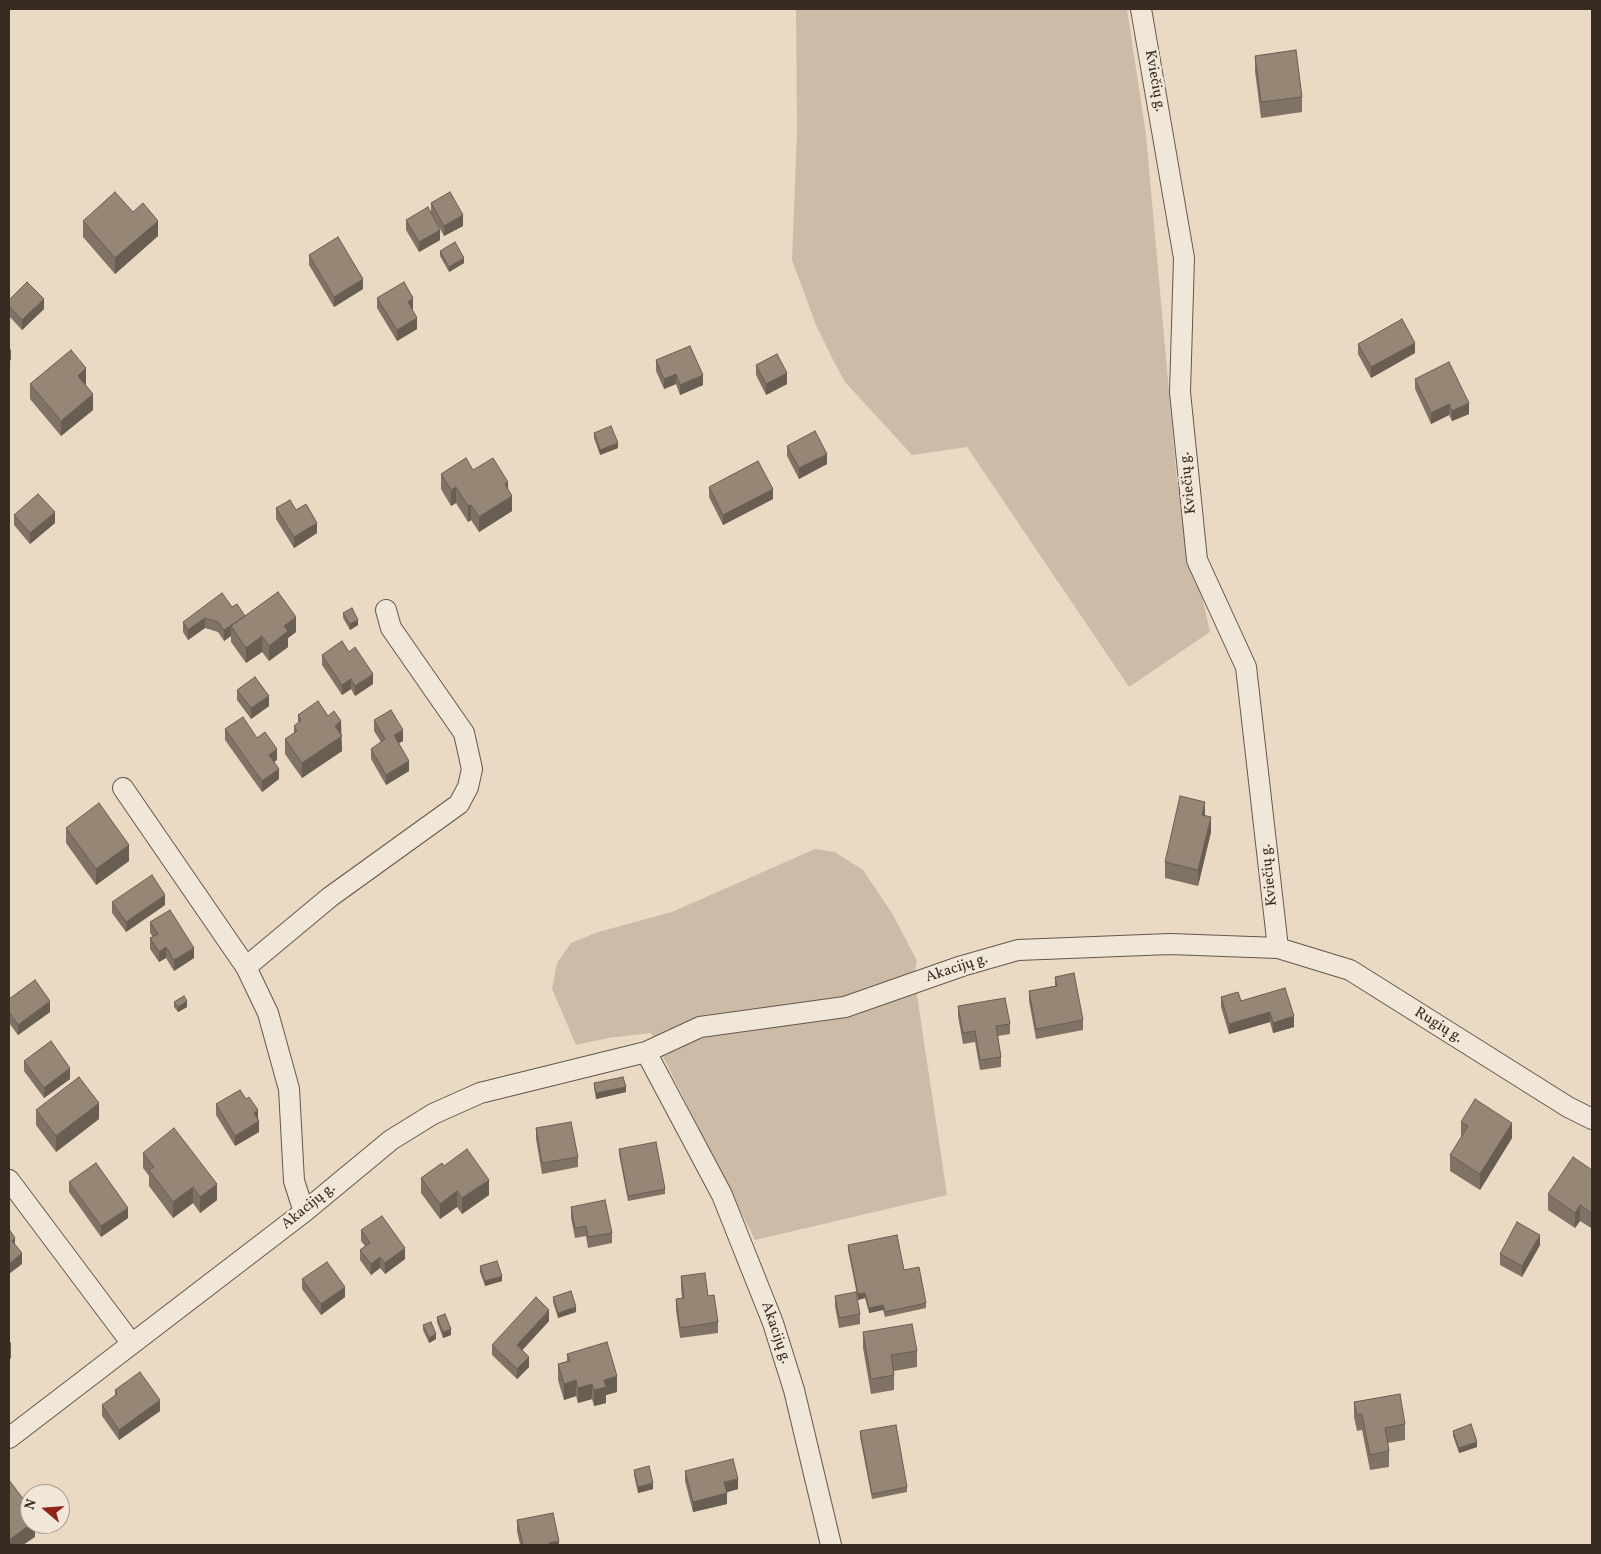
<!DOCTYPE html>
<html>
<head>
<meta charset="utf-8">
<style>
  body { margin:0 }
  #map { position:relative; width:1601px; height:1554px; overflow:hidden; background:#eadac3; font-family:Vollkorn,serif }
  canvas { display:block }
  .frame { position:absolute; inset:0; border:10px solid #382b21; pointer-events:none }
  .north { position:absolute; left:20px; top:1484px; width:50px; height:50px; box-sizing:border-box; background:#f1e7d8; border:1px solid #a79c8f; border-radius:50%; rotate:288deg; font-size:14px; font-weight:700; line-height:20px; text-align:center; color:#382b21 }
  .north::after { content:''; display:block; margin:auto; width:18px; height:22px; background:#8f2418; clip-path:polygon(50% 0,100% 100%,50% 72%,0 100%) }
</style>
</head>
<body>
<div id="map">
<canvas width="1601" height="1554"></canvas>
<div class="frame"></div>
<div class="north">N</div>
</div>
<script>
const g = document.querySelector('canvas').getContext('2d');
g.lineJoin = 'round';
function paint(path, color) {
  g.fillStyle = color;
  g.fill(path, 'evenodd');
}
function poly(rows) {
  const path = new Path2D();
  for (const r of rows) {
    path.moveTo(r[0], r[1]);
    for (let i = 2; i < r.length; i += 2) path.lineTo(r[i], r[i + 1]);
  }
  return path;
}
function strokePath(path, color, width, dash) {
  g.strokeStyle = color;
  g.lineWidth = width;
  g.lineCap = dash ? 'butt' : 'round';
  g.setLineDash(dash || []);
  g.stroke(path);
}
function label(font, color, halo, rows, align = 'center') {
  g.font = font + ' Vollkorn,serif';
  g.lineWidth = 5;
  g.setLineDash([]);
  g.textBaseline = 'middle';
  g.strokeStyle = halo;
  g.fillStyle = color;
  for (const [text, x, y, turn = 0] of rows) {
    g.save();
    g.translate(x, y);
    g.rotate((+turn || 0) * Math.PI / 180);
    g.textAlign = isNaN(turn) ? turn : align;
    if (halo) g.strokeText(text, 0, 0);
    g.fillText(text, 0, 0);
    g.restore();
  }
}
const green = poly([
  [790,9,1127,9,1146,135,1177,481,1210,632,1129,687,967,447,912,455,845,382,831,356,816,325,792,260,797,132,796,9],
  [815,849,835,852,863,870,892,913,917,961,914,975,947,1195,755,1240,651,1033,608,1038,576,1045,552,989,557,963,571,943,598,932,672,912]
]);
const minor = poly([
  [1141,9,1184,258,1180,392,1197,560,1246,667,1278,948],
  [123,788,246,967,268,1013,289,1089,294,1181,304,1212],
  [246,967,330,897,459,804,468,787,472,769,464,733,391,628,386,610],
  [646,1052,722,1195,773,1323,794,1390,831,1545],
  [9,1180,132,1344],
  [9,1438,304,1212,391,1140,433,1114,480,1093,646,1052,700,1027,845,1007,962,966,1018,950,1170,944,1278,948,1350,970,1568,1107,1592,1119]
]);
const wall = poly([
  [1255,56,1302,97,1302,112,1261,118,1255,71],
  [431,203,463,226,444,236,431,213],
  [133,212,158,236,115,274,83,237,83,221],
  [406,220,440,240,419,252,406,230],
  [440,251,464,263,449,272,440,256],
  [309,255,363,289,334,307,309,265],
  [377,298,413,309,412,310,417,329,397,341,377,308],
  [9,300,44,309,22,330,9,316],
  [1358,344,1415,353,1371,378,1358,354],
  [656,360,703,385,680,395,676,384,664,389,656,371],
  [756,365,787,384,766,395,756,375],
  [1415,379,1469,414,1452,421,1449,415,1431,424,1415,389],
  [30,384,86,384,85,385,93,410,61,436,30,399],
  [594,433,618,448,600,455,594,438],
  [787,446,827,464,799,479,787,456],
  [473,470,508,490,512,511,479,532,471,520,468,522,456,503,451,506,441,489,441,474],
  [709,487,773,499,723,525,709,497],
  [276,508,296,510,317,533,294,548,276,519],
  [14,515,55,523,30,544,14,525],
  [232,607,245,616,296,632,288,638,288,647,269,661,262,652,246,663,231,642,231,636,224,641,218,632,205,628,188,640,183,632,183,622],
  [343,613,358,625,350,630,343,618],
  [322,655,373,684,355,696,351,689,342,695,322,665],
  [237,690,269,706,251,719,237,700],
  [298,715,341,735,342,751,302,778,285,754,285,739,294,733,294,726,298,723],
  [374,720,403,741,399,743,409,771,386,785,371,759,371,749,381,742,374,731],
  [225,729,257,738,277,760,274,762,279,779,262,792,225,740],
  [1205,816,1211,832,1198,886,1165,878,1165,862],
  [66,828,129,861,96,885,66,843],
  [112,902,165,905,126,932,112,913],
  [150,922,194,958,174,971,166,958,159,962,150,949,150,938,153,937,150,933],
  [1055,977,1083,1020,1083,1030,1036,1039,1029,1001,1029,991,1055,986],
  [1285,988,1294,1027,1273,1033,1270,1022,1229,1034,1221,1007,1221,997,1241,1001],
  [9,999,50,1012,18,1035,9,1023],
  [174,1002,187,1007,178,1012,174,1007],
  [958,1006,1010,1024,1010,1034,998,1036,1001,1057,1001,1067,980,1070,975,1042,963,1044,958,1016],
  [24,1061,70,1079,44,1098,24,1071],
  [594,1083,626,1092,596,1099,594,1088],
  [216,1104,258,1119,259,1132,235,1146,216,1115],
  [36,1110,99,1119,56,1152,36,1125],
  [1461,1122,1512,1138,1480,1190,1450,1171,1450,1155,1461,1138],
  [536,1128,578,1157,578,1167,542,1174,536,1139],
  [619,1149,665,1189,665,1194,628,1201,619,1154],
  [143,1153,217,1200,200,1213,193,1203,173,1218,149,1186,149,1176,143,1168],
  [444,1166,489,1195,462,1214,457,1207,440,1219,421,1193,421,1178],
  [1592,1170,1592,1227,1591,1228,1580,1221,1575,1228,1548,1210,1548,1194],
  [69,1182,128,1218,101,1237,69,1192],
  [571,1207,612,1233,612,1243,588,1248,586,1236,575,1238,571,1218],
  [361,1230,405,1259,385,1274,380,1268,371,1275,360,1260,360,1250,365,1246,361,1241],
  [848,1245,904,1270,926,1303,926,1308,885,1317,883,1310,869,1313,865,1298,858,1300,848,1250],
  [1540,1245,1522,1277,1500,1265,1500,1254],
  [480,1266,502,1281,485,1286,480,1272],
  [681,1276,708,1296,718,1322,718,1333,680,1338,676,1310,676,1299,682,1299,681,1287],
  [302,1279,345,1297,321,1315,302,1289],
  [835,1296,860,1314,860,1324,839,1328,835,1306],
  [553,1297,576,1312,558,1318,553,1302],
  [437,1317,451,1335,443,1338,437,1322],
  [549,1321,522,1350,529,1367,517,1379,492,1355,492,1345],
  [423,1325,436,1339,429,1343,423,1330],
  [863,1332,917,1351,917,1367,894,1371,894,1390,871,1394,863,1348],
  [567,1354,617,1392,606,1395,606,1403,594,1406,592,1399,578,1403,576,1396,564,1400,558,1380,558,1364,567,1361],
  [115,1390,160,1411,119,1440,102,1416,102,1405,115,1396],
  [1354,1402,1405,1424,1405,1440,1388,1443,1389,1451,1389,1467,1370,1470,1362,1430,1357,1431,1354,1417],
  [860,1431,907,1487,907,1492,872,1499,860,1437],
  [1453,1431,1477,1447,1459,1453,1453,1436],
  [634,1470,653,1489,638,1493,634,1475],
  [685,1471,738,1489,727,1492,727,1504,693,1512,685,1481],
  [517,1520,559,1545,520,1545,517,1531]
]);
const shadedWall = poly([
  [463,215,463,226,444,236,444,226],
  [158,221,158,236,115,274,115,258],
  [440,230,440,240,419,252,419,242],
  [464,258,464,263,449,272,449,267],
  [363,279,363,289,334,307,334,297],
  [413,298,413,309,408,312,408,302],
  [44,299,44,309,22,330,22,320],
  [417,318,417,329,397,341,397,330],
  [1415,343,1415,353,1371,378,1371,367],
  [11,349,11,360,9,361,9,351],
  [86,368,86,384,78,391,78,376],
  [787,373,787,384,766,395,766,384],
  [676,374,676,384,664,389,664,379],
  [703,375,703,385,680,395,680,385],
  [93,394,93,410,61,436,61,421],
  [1469,403,1469,414,1452,421,1452,411],
  [1449,404,1449,415,1431,424,1431,413],
  [618,443,618,448,600,455,600,450],
  [827,454,827,464,799,479,799,468],
  [508,482,508,498,505,484],
  [456,487,456,503,451,506,451,490],
  [773,489,773,499,723,525,723,515],
  [512,496,512,511,479,532,479,517],
  [471,505,471,520,468,522,468,506],
  [55,512,55,523,30,544,30,533],
  [317,523,317,533,294,548,294,537],
  [245,616,231,626,231,636,224,641,224,630],
  [296,617,296,632,288,638,288,647,269,661,269,646,284,626],
  [205,618,205,628,188,640,188,630],
  [358,620,358,625,350,630,350,624],
  [262,636,262,652,246,663,246,648],
  [373,674,373,684,355,696,355,686],
  [351,679,351,689,342,695,342,685],
  [269,696,269,706,251,719,251,708],
  [341,721,342,751,302,778,302,763,335,726],
  [403,730,403,741,394,746,394,735],
  [277,749,277,760,269,765,269,755],
  [409,761,409,771,386,785,386,775],
  [279,769,279,779,262,792,262,781],
  [1205,802,1205,817,1202,815],
  [1211,817,1211,832,1198,886,1198,870],
  [129,845,129,861,96,885,96,869],
  [165,895,165,905,126,932,126,922],
  [166,947,166,958,159,962,159,952],
  [194,948,194,958,174,971,174,960],
  [50,1001,50,1012,18,1035,18,1025],
  [187,1001,187,1007,178,1012,178,1007],
  [1270,1012,1270,1022,1229,1034,1229,1024],
  [1294,1016,1294,1027,1273,1033,1273,1023],
  [70,1068,70,1079,44,1098,44,1088],
  [626,1087,626,1092,596,1099,596,1093],
  [99,1103,99,1119,56,1152,56,1136],
  [258,1110,258,1121,254,1113],
  [259,1121,259,1132,235,1146,235,1136],
  [1512,1123,1512,1138,1480,1190,1480,1174],
  [489,1180,489,1195,462,1214,462,1198],
  [217,1184,217,1200,200,1213,200,1197],
  [193,1187,193,1203,173,1218,173,1202],
  [457,1191,457,1207,440,1219,440,1204],
  [1580,1205,1580,1221,1575,1228,1575,1213],
  [128,1208,128,1218,101,1237,101,1226],
  [1592,1212,1592,1227,1591,1228,1591,1213],
  [1540,1235,1540,1245,1522,1277,1522,1266],
  [15,1238,15,1248,12,1241],
  [405,1248,405,1259,385,1274,385,1263],
  [22,1253,22,1264,9,1274,9,1264],
  [380,1257,380,1268,371,1275,371,1264],
  [502,1276,502,1281,485,1286,485,1281],
  [345,1287,345,1297,321,1315,321,1304],
  [865,1293,865,1298,858,1300,858,1294],
  [883,1305,883,1310,869,1313,869,1308],
  [576,1307,576,1312,558,1318,558,1313],
  [549,1310,549,1321,517,1356,517,1345],
  [451,1329,451,1335,443,1338,443,1332],
  [436,1334,436,1339,429,1343,429,1338],
  [11,1342,11,1358,9,1360,9,1344],
  [529,1357,529,1367,517,1379,517,1369],
  [617,1376,617,1392,606,1395,606,1403,594,1406,594,1390,604,1380],
  [576,1380,576,1396,564,1400,564,1384],
  [592,1384,592,1399,578,1403,578,1388],
  [160,1400,160,1411,119,1440,119,1430],
  [1477,1442,1477,1447,1459,1453,1459,1448],
  [738,1479,738,1489,724,1493,724,1482],
  [653,1483,653,1489,638,1493,638,1487],
  [727,1493,727,1504,693,1512,693,1502],
  [30,1524,35,1524,35,1537,23,1545,9,1545,9,1540],
  [559,1541,559,1545,549,1545,549,1543]
]);
const building = poly([
  [1296,50,1302,97,1261,102,1255,56,1296,50],
  [115,192,133,212,143,203,158,221,115,258,83,221,115,192],
  [450,192,463,215,444,226,431,203,450,192],
  [428,207,440,230,419,242,406,220,428,207],
  [338,237,363,279,334,297,309,255,338,237],
  [455,242,464,258,449,267,440,251,455,242],
  [27,282,44,299,22,320,9,306,9,300,27,282],
  [404,282,413,298,408,302,417,318,397,330,377,298,404,282],
  [1402,319,1415,343,1371,367,1358,344,1402,319],
  [690,346,703,375,680,385,676,374,664,379,656,360,690,346],
  [71,350,86,368,78,376,93,394,61,421,30,384,71,350],
  [777,354,787,373,766,384,756,365,777,354],
  [1449,362,1469,403,1452,411,1449,404,1431,413,1415,379,1449,362],
  [611,426,618,443,600,450,594,433,611,426],
  [815,431,827,454,799,468,787,446,815,431],
  [466,458,473,470,493,458,508,482,505,484,512,496,479,517,471,505,468,506,456,487,451,490,441,474,466,458],
  [758,461,773,489,723,515,709,487,758,461],
  [38,494,55,512,30,533,14,515,38,494],
  [290,500,296,510,306,504,317,523,294,537,276,508,290,500],
  [278,592,296,617,284,626,288,631,269,646,262,636,246,648,231,626,278,592],
  [222,593,232,607,237,604,245,616,224,630,218,622,205,618,188,630,183,622,222,593],
  [352,608,358,620,350,624,343,613,352,608],
  [342,641,349,652,355,647,373,674,355,686,351,679,342,685,322,655,342,641],
  [255,677,269,696,251,708,237,690,255,677],
  [318,701,328,716,334,711,341,721,335,726,342,736,302,763,285,739,297,731,294,726,301,720,298,715,318,701],
  [391,710,403,730,394,735,409,761,386,775,371,749,385,739,374,720,391,710],
  [243,717,257,738,265,732,277,749,269,755,279,769,262,781,225,729,243,717],
  [1180,796,1205,802,1202,815,1211,817,1198,870,1165,862,1180,796],
  [99,803,129,845,96,869,66,828,99,803],
  [152,875,165,895,126,922,112,902,152,875],
  [170,910,194,948,174,960,166,947,159,952,150,938,158,934,150,922,170,910],
  [1074,973,1083,1020,1036,1029,1029,991,1057,986,1055,977,1074,973],
  [35,980,50,1001,18,1025,9,1012,9,999,35,980],
  [1285,988,1294,1016,1273,1023,1270,1012,1229,1024,1221,997,1238,992,1241,1001,1285,988],
  [184,996,187,1001,178,1007,174,1002,184,996],
  [1005,998,1010,1024,996,1026,1001,1057,980,1060,975,1031,963,1033,958,1006,1005,998],
  [51,1041,70,1068,44,1088,24,1061,51,1041],
  [79,1077,99,1103,56,1136,36,1110,79,1077],
  [623,1077,626,1087,596,1093,594,1083,623,1077],
  [240,1090,246,1099,249,1097,258,1110,254,1113,259,1121,235,1136,216,1104,240,1090],
  [1475,1099,1512,1123,1480,1174,1450,1155,1468,1126,1461,1122,1475,1099],
  [571,1122,578,1157,542,1163,536,1128,571,1122],
  [174,1128,217,1184,200,1197,193,1187,173,1202,149,1170,154,1167,143,1153,174,1128],
  [656,1142,665,1189,628,1196,619,1149,656,1142],
  [467,1149,489,1180,462,1198,457,1191,440,1204,421,1178,442,1163,444,1166,467,1149],
  [1573,1157,1592,1170,1592,1212,1591,1213,1580,1205,1575,1213,1548,1194,1573,1157],
  [96,1163,128,1208,101,1226,69,1182,96,1163],
  [605,1200,612,1233,588,1237,586,1226,575,1228,571,1207,605,1200],
  [382,1216,405,1248,385,1263,380,1257,371,1264,360,1250,370,1243,361,1230,382,1216],
  [1517,1222,1540,1235,1522,1266,1500,1254,1517,1222],
  [9,1229,15,1238,12,1241,22,1253,9,1264,9,1229],
  [897,1235,904,1270,919,1267,926,1303,885,1312,883,1305,869,1308,865,1293,858,1294,848,1245,897,1235],
  [497,1261,502,1276,485,1281,480,1266,497,1261],
  [327,1262,345,1287,321,1304,302,1279,327,1262],
  [705,1273,708,1296,714,1295,718,1322,680,1328,676,1299,684,1298,681,1276,705,1273],
  [571,1291,576,1307,558,1313,553,1297,571,1291],
  [856,1292,860,1314,839,1318,835,1296,856,1292],
  [536,1297,549,1310,517,1345,529,1357,517,1369,492,1345,536,1297],
  [445,1314,451,1329,443,1332,437,1317,445,1314],
  [431,1322,436,1334,429,1338,423,1325,431,1322],
  [912,1324,917,1351,891,1355,894,1375,871,1379,863,1332,912,1324],
  [607,1342,617,1376,604,1380,606,1387,594,1390,592,1384,578,1388,576,1380,564,1384,558,1364,570,1361,567,1354,607,1342],
  [140,1372,160,1400,119,1430,102,1405,117,1394,115,1390,140,1372],
  [1400,1394,1405,1424,1385,1428,1389,1451,1370,1455,1362,1414,1357,1415,1354,1402,1400,1394],
  [1471,1424,1477,1442,1459,1448,1453,1431,1471,1424],
  [896,1425,907,1487,872,1494,860,1431,896,1425],
  [733,1459,738,1479,724,1482,727,1493,693,1502,685,1471,733,1459],
  [649,1466,653,1483,638,1487,634,1470,649,1466],
  [9,1480,30,1508,30,1524,31,1524,9,1540,9,1480],
  [553,1513,559,1541,549,1543,550,1545,523,1545,517,1520,553,1513]
]);
const streetNames = [
  ["Kviečių g.",1154,81,80],
  ["Kviečių g.",1189,483,-96],
  ["Kviečių g.",1270,875,-96],
  ["Akacijų g.",957,969,-18],
  ["Rugių g.",1438,1026,32],
  ["Akacijų g.",309,1207,-39],
  ["Akacijų g.",775,1333,71]
];
paint(green, '#ccbca7');
strokePath(minor, '#64574a', 22);
strokePath(minor, '#f1e7d8', 20);
paint(wall, '#807365');
paint(shadedWall, '#685e52');
paint(building, '#958675');
strokePath(building, '#685e52', 1);
label('15px', '#382b21', '#f1e7d8', streetNames);
</script>
</body>
</html>
